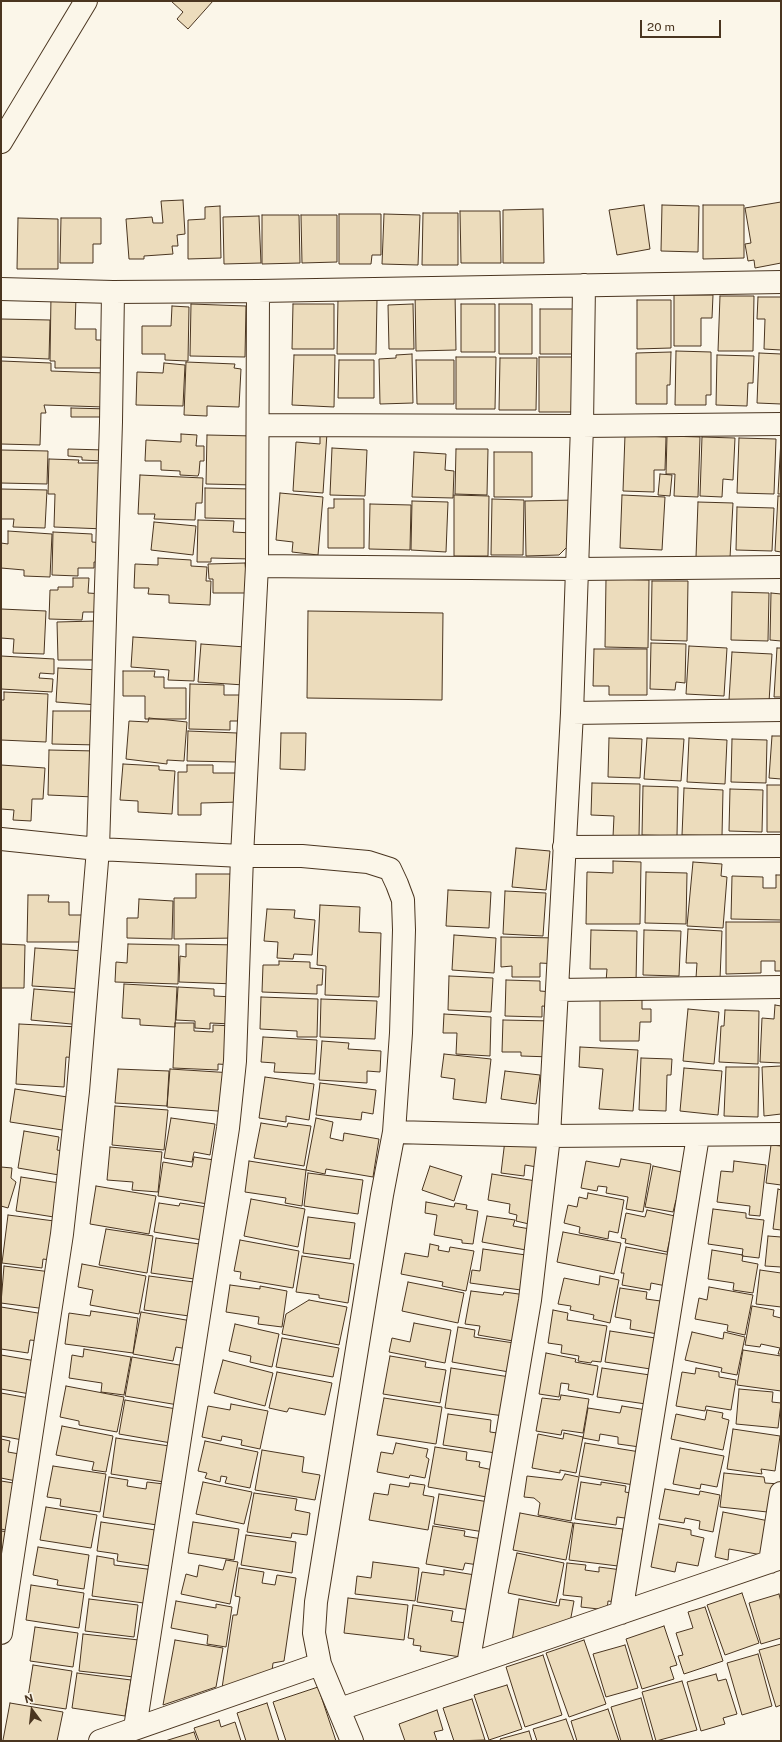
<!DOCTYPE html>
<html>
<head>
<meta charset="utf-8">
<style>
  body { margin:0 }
  #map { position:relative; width:782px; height:1742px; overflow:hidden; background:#fbf6e9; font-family:"Public Sans",sans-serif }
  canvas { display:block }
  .frame { position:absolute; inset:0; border:2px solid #4a3520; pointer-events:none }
  .north { position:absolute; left:12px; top:1690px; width:40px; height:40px; -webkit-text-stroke:3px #fbf6e9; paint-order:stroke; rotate:345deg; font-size:11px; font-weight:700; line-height:16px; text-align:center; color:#4a3520 }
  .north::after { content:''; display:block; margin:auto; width:14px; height:18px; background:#4a3520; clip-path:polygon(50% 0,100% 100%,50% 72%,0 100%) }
  .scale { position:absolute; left:640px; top:20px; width:81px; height:18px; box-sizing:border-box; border:2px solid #4a3520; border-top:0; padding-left:5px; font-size:12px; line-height:14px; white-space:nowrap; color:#4a3520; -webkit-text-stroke:3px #fbf6e9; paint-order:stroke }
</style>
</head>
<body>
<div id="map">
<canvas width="782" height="1742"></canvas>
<div class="frame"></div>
<div class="north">N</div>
<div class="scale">20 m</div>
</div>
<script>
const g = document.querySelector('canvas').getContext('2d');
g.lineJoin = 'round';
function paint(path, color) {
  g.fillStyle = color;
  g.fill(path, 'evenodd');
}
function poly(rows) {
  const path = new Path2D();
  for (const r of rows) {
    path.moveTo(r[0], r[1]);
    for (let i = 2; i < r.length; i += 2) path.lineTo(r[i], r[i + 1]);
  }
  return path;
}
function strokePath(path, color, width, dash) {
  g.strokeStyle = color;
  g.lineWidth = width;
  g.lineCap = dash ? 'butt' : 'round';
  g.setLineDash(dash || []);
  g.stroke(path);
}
const building = poly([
  [171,1,213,1,188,29,177,19,183,12,171,1],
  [183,200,185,234,177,235,178,246,172,246,173,254,144,256,144,259,129,259,126,219,152,217,153,223,163,223,161,201,183,200],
  [781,202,781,263,755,268,754,260,748,261,745,244,751,243,745,208,781,202],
  [644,205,650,249,617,255,609,210,644,205],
  [662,205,699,206,698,252,661,251,662,205],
  [703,205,744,205,744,258,703,259,703,205],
  [220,206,221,258,188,259,188,220,205,219,205,207,220,206],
  [543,209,544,263,503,263,503,210,543,209],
  [460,211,500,211,501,263,461,263,460,211],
  [423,213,458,213,458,265,422,265,423,213],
  [339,214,381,214,381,255,372,255,371,264,339,264,339,214],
  [384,214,420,215,418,265,382,264,384,214],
  [262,215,299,215,300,263,262,264,262,215],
  [301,215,337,215,337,262,302,263,301,215],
  [259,216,261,263,224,264,223,217,259,216],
  [18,218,58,219,58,269,17,269,18,218],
  [61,218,101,218,101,244,93,244,93,263,60,263,61,218],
  [455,292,456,350,416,351,415,293,455,292],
  [674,295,713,295,712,318,701,318,701,346,674,346,674,295],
  [51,296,76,297,75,329,96,329,96,340,110,340,109,368,55,368,55,361,50,361,51,296],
  [720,296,754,296,753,351,718,351,720,296],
  [758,297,781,297,781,350,764,349,765,319,757,319,758,297],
  [338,299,377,300,376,354,337,354,338,299],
  [637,300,671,300,671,348,637,349,637,300],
  [191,304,246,306,245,357,190,356,191,304],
  [293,304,334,304,334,349,292,349,293,304],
  [413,304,414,349,389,349,388,305,413,304],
  [461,304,495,304,495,352,461,352,461,304],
  [499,304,532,304,532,354,499,354,499,304],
  [172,306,189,307,188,361,165,360,165,354,142,354,142,326,171,326,172,306],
  [540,309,578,309,578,354,540,354,540,309],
  [1,319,50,320,49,359,1,357,1,319],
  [676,351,711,352,711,395,706,395,706,405,675,405,676,351],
  [671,352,670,385,667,385,667,404,636,404,636,353,671,352],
  [759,353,781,354,781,404,757,403,759,353],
  [412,354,413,403,380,404,379,359,396,358,396,355,412,354],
  [294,355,335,355,334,407,292,405,294,355],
  [717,355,754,356,753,383,748,383,747,406,716,405,717,355],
  [456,357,496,357,495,409,456,409,456,357],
  [539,357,580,357,573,412,539,412,539,357],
  [500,358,537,358,536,410,499,410,500,358],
  [339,360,374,360,374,398,338,398,339,360],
  [416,360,454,360,454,404,417,404,416,360],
  [1,361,51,363,51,371,105,373,104,407,44,405,46,413,41,413,40,445,1,444,1,361],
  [186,362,235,364,234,368,241,369,239,407,207,406,207,416,184,415,186,362],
  [164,363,185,365,183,406,136,405,137,372,163,373,164,363],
  [71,408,109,409,103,461,82,460,82,457,68,456,68,449,105,450,106,417,71,417,71,408],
  [320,433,327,433,323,493,293,491,296,442,320,444,320,433],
  [181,434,197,435,196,446,204,446,204,461,200,461,199,473,198,476,180,475,180,471,161,470,161,461,145,461,146,440,181,442,181,434],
  [207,435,255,436,255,485,206,484,207,435],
  [625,435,666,437,665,470,654,470,654,492,623,491,625,435],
  [667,436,700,437,698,497,674,496,675,474,666,474,667,436],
  [702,437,735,438,733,480,723,479,722,497,700,496,702,437],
  [739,438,776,439,774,494,737,493,739,438],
  [781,439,781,494,778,494,781,439],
  [332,448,367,450,365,496,330,495,332,448],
  [456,449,488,449,487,495,455,494,456,449],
  [1,450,48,451,47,484,1,483,1,450],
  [414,452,446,454,445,470,454,471,453,498,412,497,414,452],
  [494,452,532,452,532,497,494,497,494,452],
  [49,459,79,460,78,463,107,463,105,529,54,527,55,494,48,494,49,459],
  [660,474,672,475,670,496,658,495,660,474],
  [140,475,203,478,202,503,196,503,195,520,154,519,155,514,138,514,140,475],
  [205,488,252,489,251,519,205,518,205,488],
  [1,489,47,490,45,528,13,527,14,519,1,519,1,489],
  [280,493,323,497,318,555,292,552,293,542,276,540,280,493],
  [454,495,489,496,488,556,454,556,454,495],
  [622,495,665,497,662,550,620,548,622,495],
  [778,496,781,496,781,552,775,551,778,496],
  [334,499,364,499,364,548,328,548,328,508,334,508,334,499],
  [492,499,524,500,523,555,491,555,492,499],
  [576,500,577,537,559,555,526,556,525,501,576,500],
  [412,501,448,502,446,552,411,550,412,501],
  [698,502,733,503,730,558,696,557,698,502],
  [370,504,411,505,410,550,369,549,370,504],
  [737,507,774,508,772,551,736,550,737,507],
  [198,520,234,521,233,532,252,533,251,559,211,558,211,562,197,562,198,520],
  [154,522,196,526,193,555,151,550,154,522],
  [8,531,52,534,50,577,24,576,24,570,1,568,1,543,8,544,8,531],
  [53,532,92,534,92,542,105,543,104,562,94,562,94,568,78,568,78,576,52,575,53,532],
  [158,558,191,560,191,566,207,567,206,581,211,581,210,605,169,603,169,595,148,594,149,588,134,588,135,564,158,565,158,558],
  [245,563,246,574,252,593,213,593,213,579,209,579,208,564,245,563],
  [73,578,89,578,88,593,103,594,103,612,83,612,82,620,49,619,50,590,58,590,58,587,73,587,73,578],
  [606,579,649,580,648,648,605,647,606,579],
  [652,581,688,581,687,641,651,640,652,581],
  [732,592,769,593,768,641,731,640,732,592],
  [771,593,781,594,781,641,770,640,771,593],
  [1,609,46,611,44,654,13,653,14,639,1,638,1,609],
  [308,611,443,613,442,700,307,698,308,611],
  [96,621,97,660,58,660,57,622,96,621],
  [133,637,196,641,194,681,168,680,169,670,131,667,133,637],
  [651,643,686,644,685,683,676,682,675,690,650,689,651,643],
  [201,644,246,647,244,685,198,682,201,644],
  [689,646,727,648,724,696,686,694,689,646],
  [777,648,781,648,781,697,774,697,777,648],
  [594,649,647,649,647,695,609,695,609,686,593,686,594,649],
  [732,652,772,654,769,702,729,700,732,652],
  [1,656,54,659,54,674,40,673,39,678,53,679,52,692,1,689,1,656],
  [58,668,100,670,98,705,56,702,58,668],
  [123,671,155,671,154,677,164,677,164,688,186,688,186,719,145,719,145,696,123,696,123,671],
  [190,684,224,685,224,695,244,695,243,721,230,721,230,730,189,729,190,684],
  [4,692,48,694,46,742,1,740,1,700,4,700,4,692],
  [53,711,98,711,98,745,52,744,53,711],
  [149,718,187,722,184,761,167,760,167,764,126,759,129,721,148,722,149,718],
  [188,731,237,733,236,762,187,761,188,731],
  [281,733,306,733,305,770,280,769,281,733],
  [772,736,781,736,781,779,769,778,772,736],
  [609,738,642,739,640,778,608,777,609,738],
  [647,738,684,739,681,781,644,779,647,738],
  [689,738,727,740,725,784,687,782,689,738],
  [732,739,767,740,766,783,731,782,732,739],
  [49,750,96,751,94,797,48,795,49,750],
  [123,764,159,766,159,770,175,771,172,814,138,812,138,801,120,800,123,764],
  [1,765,45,768,43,799,32,799,31,821,13,820,14,810,1,809,1,765],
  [187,765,213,765,213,773,240,773,241,802,201,803,201,815,178,815,178,772,187,772,187,765],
  [592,783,640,784,639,837,613,837,614,816,591,815,592,783],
  [767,785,781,785,781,832,767,832,767,785],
  [643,786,678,787,677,836,642,835,643,786],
  [684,788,723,790,722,836,682,835,684,788],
  [730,789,763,790,762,832,729,831,730,789],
  [516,848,550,851,546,890,512,887,516,848],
  [613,861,641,862,640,924,586,924,587,872,613,873,613,861],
  [693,862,722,864,721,876,727,877,723,928,687,926,693,862],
  [646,872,687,873,686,924,645,923,646,872],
  [196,874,234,874,235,938,174,939,174,898,196,898,196,874],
  [776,875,781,875,781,920,731,919,732,876,763,877,763,888,776,888,776,875],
  [448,890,491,892,489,928,446,926,448,890],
  [505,891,546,893,543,936,503,934,505,891],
  [28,895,49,895,48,902,69,902,69,915,86,915,86,942,27,942,28,895],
  [139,899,173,901,172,939,127,938,127,918,138,918,139,899],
  [320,905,360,907,359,932,381,933,379,997,325,995,326,966,317,965,320,905],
  [267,909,295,910,294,918,315,920,312,955,294,954,293,959,277,958,278,942,264,941,267,909],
  [726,922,781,922,781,971,775,971,775,961,761,961,761,973,726,974,726,922],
  [688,929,722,931,720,979,696,978,697,963,686,963,688,929],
  [591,930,637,931,636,983,606,982,607,969,590,969,591,930],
  [644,930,681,931,679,976,643,975,644,930],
  [454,935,496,938,494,973,452,970,454,935],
  [501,937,558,938,558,964,540,963,540,977,512,977,512,966,501,967,501,937],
  [1,944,25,945,24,988,1,988,1,944],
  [128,944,179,945,178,984,115,982,116,962,127,963,128,944],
  [186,944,237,945,236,984,179,982,180,956,186,957,186,944],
  [35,948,85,951,83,989,32,986,35,948],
  [279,961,310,962,310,968,323,969,322,985,317,985,317,994,262,992,263,965,279,965,279,961],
  [449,976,493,978,491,1012,448,1010,449,976],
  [506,980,540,981,540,991,553,992,553,1007,542,1006,542,1017,505,1016,506,980],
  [124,984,177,987,175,1027,140,1025,140,1019,122,1018,124,984],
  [178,987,214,989,214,996,234,997,232,1024,210,1023,210,1029,195,1028,195,1021,176,1020,178,987],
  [34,989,84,993,81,1025,31,1020,34,989],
  [261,997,318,999,317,1037,297,1037,297,1031,260,1029,261,997],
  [321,999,377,1001,375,1039,320,1037,321,999],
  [600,999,642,999,642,1009,651,1009,651,1022,640,1022,639,1041,600,1041,600,999],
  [775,1005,781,1006,781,1063,760,1062,762,1018,774,1019,775,1005],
  [688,1009,719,1012,714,1064,683,1061,688,1009],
  [725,1010,759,1011,758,1064,719,1062,721,1026,724,1026,725,1010],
  [444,1014,491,1017,490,1056,456,1054,457,1033,443,1033,444,1014],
  [503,1020,553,1021,552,1057,521,1056,521,1052,502,1052,503,1020],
  [175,1023,194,1023,194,1031,213,1032,213,1025,235,1026,232,1065,218,1064,218,1070,173,1068,175,1023],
  [19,1024,79,1027,77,1058,66,1057,64,1087,16,1084,19,1024],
  [263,1037,317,1040,315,1074,274,1072,275,1063,261,1062,263,1037],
  [322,1041,349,1043,348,1049,381,1051,380,1072,367,1071,367,1083,319,1080,322,1041],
  [580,1047,638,1050,633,1111,599,1109,603,1069,579,1067,580,1047],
  [444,1054,491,1059,486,1103,453,1099,455,1079,441,1077,444,1054],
  [641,1058,672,1059,671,1075,667,1075,666,1111,639,1110,641,1058],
  [781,1066,781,1114,764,1116,762,1067,781,1066],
  [726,1067,759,1067,758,1117,724,1116,726,1067],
  [684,1068,722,1071,718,1115,680,1111,684,1068],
  [118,1069,169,1071,167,1106,115,1103,118,1069],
  [170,1069,233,1073,230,1112,167,1107,170,1069],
  [505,1071,540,1075,536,1104,501,1099,505,1071],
  [265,1077,314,1084,309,1120,286,1116,286,1122,259,1118,265,1077],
  [320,1083,376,1090,373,1114,362,1112,361,1120,316,1115,320,1083],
  [15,1089,74,1098,69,1131,10,1122,15,1089],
  [115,1106,168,1110,164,1150,112,1145,115,1106],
  [171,1118,215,1124,210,1155,194,1152,192,1162,164,1158,171,1118],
  [316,1118,333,1122,330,1138,343,1141,344,1133,379,1139,373,1177,326,1169,325,1174,306,1170,316,1118],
  [261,1123,287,1127,288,1123,311,1126,304,1166,254,1158,261,1123],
  [24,1131,59,1137,57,1150,69,1152,65,1176,18,1168,24,1131],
  [505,1140,540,1144,537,1167,525,1165,524,1176,501,1173,505,1140],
  [771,1145,781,1146,781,1185,766,1183,771,1145],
  [110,1147,162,1152,158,1192,132,1190,133,1182,107,1180,110,1147],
  [194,1157,221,1161,214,1205,158,1196,163,1162,192,1167,194,1157],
  [621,1159,651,1164,643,1212,626,1209,628,1197,606,1193,607,1187,598,1186,597,1191,581,1188,586,1161,619,1167,621,1159],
  [249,1161,306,1170,302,1206,285,1203,286,1198,245,1192,249,1161],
  [734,1161,766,1165,760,1216,749,1215,750,1206,717,1202,721,1171,733,1172,734,1161],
  [430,1166,462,1176,454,1201,422,1190,430,1166],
  [653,1166,691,1174,686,1202,676,1200,673,1212,645,1207,653,1166],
  [1,1167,12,1168,11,1178,16,1182,8,1208,1,1206,1,1167],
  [308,1173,363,1180,358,1214,304,1206,308,1173],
  [492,1174,536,1181,529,1224,516,1221,517,1215,509,1213,510,1204,488,1200,492,1174],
  [21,1177,66,1184,60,1218,16,1211,21,1177],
  [96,1186,156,1196,149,1234,90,1224,96,1186],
  [778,1189,781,1190,781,1230,773,1229,778,1189],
  [588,1193,624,1200,618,1233,609,1231,608,1239,579,1233,580,1227,564,1223,568,1205,577,1207,579,1197,587,1199,588,1193],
  [251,1199,305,1209,298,1247,244,1236,251,1199],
  [426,1202,454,1207,455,1203,467,1205,466,1209,478,1211,473,1244,462,1243,462,1240,434,1235,437,1215,425,1213,426,1202],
  [159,1203,179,1206,180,1203,213,1208,208,1241,154,1232,159,1203],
  [713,1209,746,1213,746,1218,764,1220,759,1258,742,1256,743,1249,708,1244,713,1209],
  [647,1210,675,1216,667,1252,625,1243,626,1239,621,1238,626,1213,645,1217,647,1210],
  [8,1215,62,1222,57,1261,43,1259,42,1268,2,1263,8,1215],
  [487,1216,515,1220,513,1226,530,1229,526,1250,482,1242,487,1216],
  [308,1217,355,1223,350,1259,303,1253,308,1217],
  [106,1229,153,1236,147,1273,99,1265,106,1229],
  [563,1232,621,1243,614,1274,557,1262,563,1232],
  [768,1236,781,1237,781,1267,765,1266,768,1236],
  [156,1238,207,1245,202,1280,151,1273,156,1238],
  [240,1240,299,1251,293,1288,240,1279,241,1272,234,1271,240,1240],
  [430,1244,439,1246,438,1250,449,1252,450,1247,474,1251,466,1291,442,1286,443,1282,401,1274,405,1253,428,1257,430,1244],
  [626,1247,671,1255,666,1286,651,1283,650,1290,622,1285,624,1273,621,1273,626,1247],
  [483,1249,526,1255,521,1290,470,1283,472,1270,480,1271,483,1249],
  [712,1250,743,1255,742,1261,758,1264,753,1293,733,1290,734,1283,708,1279,712,1250],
  [302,1256,354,1264,348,1303,319,1298,319,1295,296,1292,302,1256],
  [82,1264,146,1276,139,1314,90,1305,93,1290,78,1287,82,1264],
  [4,1266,51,1272,46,1309,1,1303,4,1266],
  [760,1270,781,1273,781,1307,756,1304,760,1270],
  [149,1276,201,1283,197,1317,144,1310,149,1276],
  [600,1276,619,1280,610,1323,593,1319,594,1315,570,1310,571,1306,558,1304,564,1278,599,1285,600,1276],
  [408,1282,464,1293,458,1323,402,1311,408,1282],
  [230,1285,260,1289,260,1286,287,1291,282,1327,258,1324,259,1317,226,1312,230,1285],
  [709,1287,753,1295,745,1335,727,1331,728,1325,695,1319,699,1298,707,1300,709,1287],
  [620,1288,647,1292,646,1299,668,1302,663,1335,630,1329,631,1320,615,1317,620,1288],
  [471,1291,503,1295,504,1292,526,1295,519,1342,478,1335,480,1326,465,1324,471,1291],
  [309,1300,347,1307,339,1345,282,1334,286,1314,309,1300],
  [752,1306,774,1310,773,1316,781,1318,781,1354,778,1354,780,1348,761,1344,760,1347,745,1345,752,1306],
  [1,1307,44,1314,40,1341,30,1340,28,1353,1,1349,1,1307],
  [553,1310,568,1313,567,1320,607,1326,601,1362,592,1361,591,1363,578,1361,579,1356,561,1353,562,1345,548,1343,553,1310],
  [91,1311,138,1318,133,1353,65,1344,69,1313,90,1316,91,1311],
  [141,1312,197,1322,193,1350,176,1347,173,1361,133,1354,141,1312],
  [414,1323,451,1330,445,1363,389,1352,392,1338,410,1342,414,1323],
  [235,1324,279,1334,272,1367,250,1362,251,1356,229,1351,235,1324],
  [458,1327,475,1330,474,1337,514,1343,509,1372,452,1362,458,1327],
  [610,1331,662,1339,657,1370,605,1362,610,1331],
  [692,1332,723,1339,724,1332,745,1337,737,1375,721,1372,722,1368,685,1360,692,1332],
  [282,1338,339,1348,333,1377,276,1367,282,1338],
  [84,1349,131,1357,124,1395,101,1392,102,1383,69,1378,72,1355,83,1357,84,1349],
  [743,1350,781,1356,781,1391,737,1385,743,1350],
  [546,1353,576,1359,575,1362,598,1366,593,1395,568,1390,569,1384,561,1383,559,1397,539,1394,546,1353],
  [1,1355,36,1361,30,1394,1,1389,1,1355],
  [390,1356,426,1362,425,1367,446,1370,440,1403,383,1394,390,1356],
  [132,1357,191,1367,184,1406,125,1396,132,1357],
  [223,1360,273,1373,265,1406,214,1393,223,1360],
  [451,1368,510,1377,504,1416,445,1408,451,1368],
  [602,1368,657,1376,653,1405,597,1397,602,1368],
  [696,1368,719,1372,719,1377,736,1380,731,1410,706,1406,705,1411,676,1406,682,1372,695,1374,696,1368],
  [277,1372,332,1383,325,1415,289,1408,287,1412,269,1408,277,1372],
  [66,1386,124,1397,117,1432,79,1425,79,1421,60,1417,66,1386],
  [739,1389,773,1392,772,1402,781,1403,778,1428,736,1424,739,1389],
  [1,1393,35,1399,28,1441,1,1436,1,1393],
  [561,1395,589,1399,583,1433,562,1430,561,1435,536,1431,542,1398,560,1400,561,1395],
  [384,1398,442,1407,436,1444,377,1435,384,1398],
  [125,1400,182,1410,177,1444,119,1434,125,1400],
  [231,1404,268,1411,260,1449,241,1445,242,1440,222,1436,221,1441,202,1437,208,1406,230,1410,231,1404],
  [622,1406,653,1411,647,1448,618,1444,618,1437,600,1434,599,1441,583,1438,588,1408,620,1413,622,1406],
  [707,1410,723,1413,722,1418,729,1420,723,1450,671,1439,676,1414,705,1420,707,1410],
  [448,1414,491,1420,490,1432,505,1434,502,1454,443,1445,448,1414],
  [62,1426,113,1436,106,1472,92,1470,94,1462,56,1455,62,1426],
  [733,1429,780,1436,775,1471,761,1469,762,1474,727,1469,733,1429],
  [564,1433,583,1437,576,1473,560,1470,560,1473,532,1468,538,1434,563,1439,564,1433],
  [116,1438,176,1447,171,1483,111,1474,116,1438],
  [1,1439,10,1441,8,1452,25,1455,21,1482,1,1478,1,1439],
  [205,1441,258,1452,250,1488,225,1483,227,1477,221,1476,220,1482,205,1478,207,1473,198,1471,205,1441],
  [396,1443,428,1449,426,1457,429,1459,425,1478,410,1475,409,1478,377,1472,381,1452,393,1454,396,1443],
  [585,1443,646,1453,640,1486,579,1476,585,1443],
  [435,1447,467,1452,466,1460,480,1462,479,1467,493,1470,487,1497,428,1487,435,1447],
  [680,1448,724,1456,717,1487,701,1484,700,1489,673,1484,680,1448],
  [262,1450,304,1457,302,1472,320,1475,315,1500,255,1490,262,1450],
  [53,1466,106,1474,100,1512,60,1506,61,1499,47,1497,53,1466],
  [724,1473,764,1477,765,1483,780,1484,777,1513,720,1507,724,1473],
  [565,1474,579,1477,571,1521,538,1515,540,1503,534,1498,524,1497,527,1476,562,1480,565,1474],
  [109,1477,128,1480,127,1486,146,1489,147,1482,164,1484,164,1526,103,1517,109,1477],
  [1,1481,20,1484,10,1531,1,1529,1,1481],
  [203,1482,252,1492,244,1524,196,1514,203,1482],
  [581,1482,601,1485,601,1482,626,1486,625,1492,637,1494,633,1519,617,1517,616,1525,575,1519,581,1482],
  [410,1483,425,1485,423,1495,434,1497,428,1530,369,1520,374,1493,388,1495,390,1484,409,1487,410,1483],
  [665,1489,699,1495,700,1491,720,1495,713,1532,699,1529,700,1521,685,1518,684,1523,659,1519,665,1489],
  [254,1493,297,1499,295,1510,310,1513,307,1535,292,1533,291,1538,247,1532,254,1493],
  [439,1494,489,1502,484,1532,434,1524,439,1494],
  [46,1507,97,1515,91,1548,40,1540,46,1507],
  [723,1512,769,1521,762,1555,729,1549,728,1560,715,1557,723,1512],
  [520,1513,573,1523,566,1560,513,1550,520,1513],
  [101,1522,162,1531,157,1567,117,1561,118,1554,97,1551,101,1522],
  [193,1522,239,1529,234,1560,188,1553,193,1522],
  [574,1523,623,1529,618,1566,569,1560,574,1523],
  [659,1524,691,1530,691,1535,704,1538,698,1566,677,1562,675,1572,651,1567,659,1524],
  [433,1526,465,1531,464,1536,482,1539,478,1565,465,1563,463,1570,426,1564,433,1526],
  [1,1531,9,1532,1,1565,1,1531],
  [246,1535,296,1542,292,1573,241,1565,246,1535],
  [38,1547,89,1555,84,1589,57,1585,58,1580,33,1575,38,1547],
  [517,1553,564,1563,556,1603,508,1593,517,1553],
  [97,1556,114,1559,114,1565,155,1570,151,1604,92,1596,97,1556],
  [226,1560,238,1562,230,1604,181,1594,186,1574,197,1577,199,1565,223,1570,226,1560],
  [373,1562,419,1568,415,1601,355,1594,357,1576,371,1578,373,1562],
  [567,1563,586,1565,585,1570,599,1572,599,1567,622,1570,617,1602,608,1601,607,1610,581,1607,582,1597,563,1595,567,1563],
  [239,1568,264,1572,262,1583,275,1585,277,1575,296,1578,284,1661,273,1663,272,1671,222,1688,233,1615,237,1615,240,1597,235,1596,239,1568],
  [444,1570,475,1575,470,1610,417,1602,422,1572,444,1575,444,1570],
  [31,1585,84,1593,79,1628,26,1620,31,1585],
  [742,1593,759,1643,725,1655,707,1605,742,1593],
  [779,1594,781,1602,781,1638,761,1644,749,1603,779,1594],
  [348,1598,408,1605,404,1640,344,1633,348,1598],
  [89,1599,138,1605,134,1637,85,1631,89,1599],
  [519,1599,559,1606,560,1599,574,1601,569,1628,511,1647,519,1599],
  [176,1601,216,1608,216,1604,232,1607,226,1647,207,1644,208,1635,171,1628,176,1601],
  [413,1605,453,1611,451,1621,466,1623,461,1657,420,1651,421,1646,413,1645,414,1639,408,1638,413,1605],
  [705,1607,723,1661,684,1674,678,1656,683,1655,676,1633,693,1628,688,1612,705,1607],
  [664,1626,677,1665,670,1667,674,1679,642,1689,626,1639,664,1626],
  [35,1627,78,1633,73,1667,30,1661,35,1627],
  [83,1634,139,1640,134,1677,79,1671,83,1634],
  [175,1640,223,1648,216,1687,163,1705,175,1640],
  [584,1640,606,1704,569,1717,546,1653,584,1640],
  [781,1644,781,1705,776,1707,759,1650,781,1644],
  [625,1645,638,1688,606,1697,593,1654,625,1645],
  [758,1654,772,1706,742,1715,727,1663,758,1654],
  [543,1655,562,1715,525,1727,506,1667,543,1655],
  [33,1665,72,1671,66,1709,27,1703,33,1665],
  [77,1673,131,1680,125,1716,72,1708,77,1673],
  [716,1674,718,1681,726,1679,737,1714,723,1718,725,1724,701,1731,687,1682,716,1674],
  [682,1681,697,1730,656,1741,642,1692,682,1681],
  [507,1685,522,1729,489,1740,474,1695,507,1685],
  [318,1687,336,1741,286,1741,273,1702,318,1687],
  [641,1698,653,1741,621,1741,611,1707,641,1698],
  [472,1699,485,1740,454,1741,443,1708,472,1699],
  [10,1703,63,1712,57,1741,4,1741,3,1740,10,1703],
  [267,1703,279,1741,246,1741,237,1713,267,1703],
  [608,1709,619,1741,577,1741,571,1721,608,1709],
  [437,1710,443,1730,434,1732,437,1741,405,1741,399,1724,437,1710],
  [566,1719,574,1741,537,1741,533,1729,566,1719],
  [219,1720,221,1727,235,1722,241,1741,199,1741,194,1728,219,1720],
  [529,1731,532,1741,501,1741,500,1739,529,1731],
  [194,1732,197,1741,165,1741,194,1732]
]);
const street = poly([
  [1,142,86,1],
  [1,289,113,292,258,291,781,282],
  [258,425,582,426,781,424],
  [257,566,577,569,781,567],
  [572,713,781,710],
  [1,839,98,849,242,856,302,856,368,862,390,869,397,884,403,900,404,930,401,1033,394,1132,382,1195,316,1602,314,1633,320,1664,352,1741],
  [564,847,781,846],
  [557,990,781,987],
  [394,1132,549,1136,781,1134],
  [770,1562,781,1493],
  [621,1613,698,1136],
  [1,1633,62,1234,78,1091,98,849,111,422,113,292],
  [468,1665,530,1300,549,1136,572,713,582,426,584,285],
  [340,1709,781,1558],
  [135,1728,228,1128,235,1061,242,856,257,566,258,291],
  [100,1741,320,1664]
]);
paint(building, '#ecdcbc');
strokePath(building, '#4a3520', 1);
strokePath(street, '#4a3520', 24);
strokePath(street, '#fbf6e9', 22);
</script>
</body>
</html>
